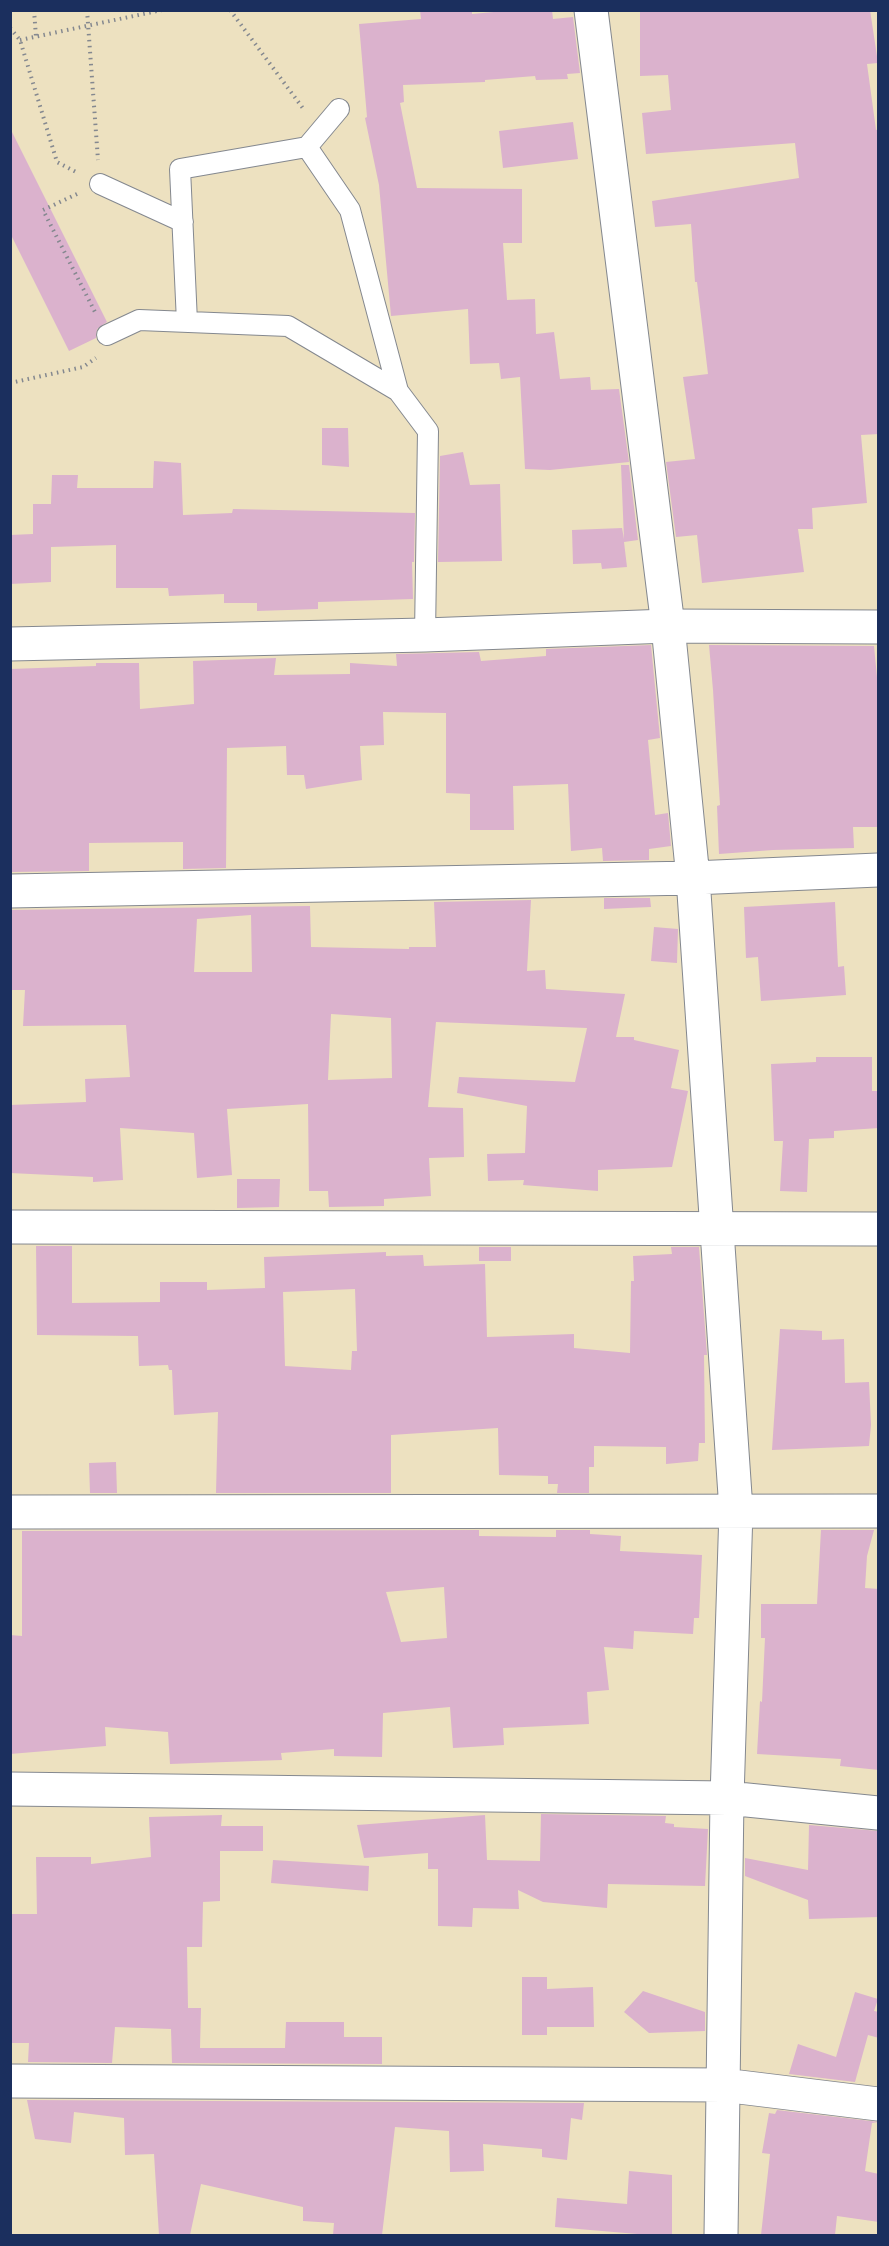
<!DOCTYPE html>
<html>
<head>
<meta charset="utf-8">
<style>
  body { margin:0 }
  #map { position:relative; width:889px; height:2246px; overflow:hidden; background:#ede1c0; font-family:Dekko,sans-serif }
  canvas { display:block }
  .frame { position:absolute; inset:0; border:12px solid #1b2f5e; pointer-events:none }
</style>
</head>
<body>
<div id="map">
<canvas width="889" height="2246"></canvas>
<div class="frame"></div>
</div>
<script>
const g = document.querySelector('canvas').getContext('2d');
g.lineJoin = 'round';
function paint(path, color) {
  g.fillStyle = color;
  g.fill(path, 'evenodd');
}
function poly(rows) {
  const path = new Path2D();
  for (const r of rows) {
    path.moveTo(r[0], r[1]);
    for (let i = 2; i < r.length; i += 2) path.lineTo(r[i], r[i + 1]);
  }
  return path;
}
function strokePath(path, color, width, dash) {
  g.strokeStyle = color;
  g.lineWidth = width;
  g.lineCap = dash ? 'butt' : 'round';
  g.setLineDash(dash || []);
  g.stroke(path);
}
const building = poly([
  [420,10,472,10,472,14,515,10,552,10,553,19,573,17,580,73,567,74,568,79,536,80,535,76,485,80,485,82,403,85,404,102,400,103,417,188,522,189,522,243,503,243,507,300,535,299,536,334,554,332,560,379,590,377,591,390,619,389,629,462,550,470,525,469,520,377,501,379,499,363,470,364,468,309,391,316,379,185,365,118,367,117,359,24,421,19],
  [640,10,870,10,878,63,867,64,876,130,879,129,879,434,861,435,867,503,812,508,813,529,798,529,804,572,702,583,697,535,676,537,666,462,695,459,683,377,708,374,697,282,695,282,691,224,655,227,652,201,799,178,795,143,646,154,642,113,671,110,668,75,640,76],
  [573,122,578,159,503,168,499,131],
  [10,128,107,322,97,329,96,338,69,351,10,233],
  [322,428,348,428,349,467,322,465],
  [463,452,470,485,500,484,502,561,438,562,440,456],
  [154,461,181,463,183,515,232,513,233,509,415,513,414,562,412,562,413,599,318,602,318,609,257,611,257,603,224,603,224,594,169,596,168,588,116,588,116,545,51,547,51,582,10,584,10,535,33,534,33,504,51,504,52,475,78,475,77,488,153,488],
  [621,465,629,465,638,540,624,542,627,567,602,569,601,563,573,564,572,530,622,528,624,539],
  [651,645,660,738,648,740,655,815,668,813,671,846,649,849,649,860,603,861,602,848,571,851,568,784,513,786,514,830,470,830,470,794,446,793,446,713,383,712,384,745,360,746,362,780,306,789,304,775,287,775,286,746,227,748,226,868,183,869,183,842,89,843,89,871,10,872,10,669,96,666,96,663,139,663,140,709,194,704,193,661,276,658,274,675,350,674,350,663,397,666,396,654,479,652,481,661,546,656,546,649],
  [709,645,874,646,879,698,879,827,853,827,854,848,773,850,719,854,717,806,720,805,713,690],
  [604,898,650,898,651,907,604,909],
  [531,900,527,971,545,970,546,989,625,994,616,1037,634,1037,634,1040,679,1050,671,1088,688,1091,672,1167,598,1170,598,1191,523,1185,524,1180,488,1181,487,1154,525,1153,527,1106,457,1093,459,1077,575,1082,587,1028,436,1022,428,1107,463,1108,464,1157,429,1158,431,1196,384,1199,384,1206,329,1207,328,1191,309,1191,308,1104,227,1109,232,1175,197,1178,194,1133,120,1128,123,1180,93,1182,93,1177,10,1173,10,1105,86,1102,85,1079,130,1077,126,1025,23,1026,25,990,10,990,10,910,310,906,311,947,409,949,409,947,436,947,434,902],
  [251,915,252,972,194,972,197,919],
  [331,1014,391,1018,392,1078,328,1080],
  [835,902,838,967,844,966,846,995,761,1001,758,957,746,958,744,907],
  [654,927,678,929,677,963,651,961],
  [816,1057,872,1057,872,1091,879,1091,879,1128,834,1131,834,1138,809,1139,807,1192,780,1191,783,1141,774,1141,771,1064,816,1062],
  [237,1179,280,1179,279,1207,237,1208],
  [36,1246,72,1246,72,1303,160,1302,160,1282,207,1282,207,1290,265,1288,264,1257,386,1252,386,1256,423,1255,424,1266,485,1264,487,1337,574,1334,574,1348,630,1353,631,1281,634,1281,633,1256,672,1254,671,1247,699,1247,707,1355,704,1355,705,1443,699,1443,698,1461,666,1464,666,1447,594,1446,594,1467,589,1467,589,1493,557,1493,558,1484,548,1484,548,1476,499,1475,498,1428,391,1435,391,1493,216,1493,218,1412,174,1415,172,1370,169,1370,168,1365,139,1366,138,1336,37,1335],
  [355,1289,357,1351,352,1351,351,1370,285,1366,283,1292],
  [479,1247,511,1247,511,1261,479,1261],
  [780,1329,822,1331,822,1340,844,1339,845,1383,869,1382,871,1425,869,1446,772,1450],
  [116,1462,117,1493,90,1493,89,1463],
  [479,1530,479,1536,556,1537,556,1530,590,1530,590,1534,621,1536,620,1551,702,1555,699,1618,694,1618,693,1634,634,1631,633,1649,604,1647,609,1690,587,1692,589,1724,503,1728,504,1745,453,1748,450,1707,383,1713,382,1757,334,1756,334,1749,281,1753,282,1760,170,1764,168,1732,105,1727,106,1746,10,1754,10,1635,22,1636,22,1531],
  [444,1587,447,1638,401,1642,386,1592],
  [821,1530,874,1530,867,1556,865,1588,879,1589,879,1770,840,1766,841,1759,757,1754,760,1701,762,1702,765,1638,761,1638,761,1604,817,1604],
  [541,1814,666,1816,665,1823,674,1824,674,1827,708,1829,705,1886,608,1884,607,1908,543,1902,518,1890,519,1909,473,1908,472,1927,438,1926,438,1869,428,1869,428,1853,364,1858,357,1825,485,1815,487,1860,540,1861],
  [222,1815,221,1826,263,1826,263,1851,220,1851,220,1901,203,1902,202,1947,187,1947,188,2008,201,2008,200,2048,285,2048,286,2022,344,2022,344,2037,382,2037,382,2064,172,2063,171,2029,115,2027,112,2063,28,2062,29,2043,11,2043,11,1914,37,1914,36,1857,91,1857,91,1864,151,1857,149,1817],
  [809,1825,879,1831,879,1917,809,1919,808,1900,745,1876,745,1858,808,1870],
  [273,1860,369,1866,368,1891,271,1883],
  [522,1977,547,1977,547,1989,593,1987,594,2027,547,2027,547,2035,522,2035],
  [643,1991,705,2012,705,2031,649,2033,624,2012],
  [855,1992,878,1999,874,2011,879,2012,879,2038,868,2035,855,2082,789,2074,798,2044,836,2057],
  [27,2100,584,2103,582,2120,571,2118,567,2160,542,2157,542,2149,483,2144,484,2171,450,2172,449,2131,395,2127,382,2235,333,2235,334,2223,303,2221,303,2207,201,2184,190,2235,159,2235,154,2154,125,2155,124,2118,74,2112,71,2143,35,2139],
  [777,2110,879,2122,872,2123,865,2171,879,2174,879,2222,837,2216,835,2235,761,2235,770,2154,762,2153,769,2113,775,2114],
  [629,2171,672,2175,672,2235,649,2235,555,2227,557,2198,627,2204]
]);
const path = poly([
  [34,10,36,37],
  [87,10,98,160],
  [230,10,305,111],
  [10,28,20,40,57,162,78,173],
  [20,40,162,10],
  [77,194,43,210,95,312],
  [10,383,83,367,96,358]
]);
const service = poly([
  [339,109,307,147,350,210,398,391],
  [100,184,183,222],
  [187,322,180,169,307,147],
  [107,335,139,320,288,326,398,391,428,431,425,635]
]);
const minor = poly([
  [591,10,668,626,693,878,736,1510,727,1798,721,2236],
  [10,891,693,878,878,870],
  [10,1227,878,1229],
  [10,1512,878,1511],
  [10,1789,727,1798,878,1813],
  [10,2081,723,2085,878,2104]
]);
const tertiary = poly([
  [10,644,425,635,668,626,878,627]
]);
paint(building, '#dbb2cd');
strokePath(service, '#84888f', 22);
strokePath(minor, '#84888f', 35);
strokePath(tertiary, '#84888f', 35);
strokePath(path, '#84888f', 4, [1.5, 4.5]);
strokePath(service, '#fff', 20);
strokePath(minor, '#fff', 33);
strokePath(tertiary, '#fff', 33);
</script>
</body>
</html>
